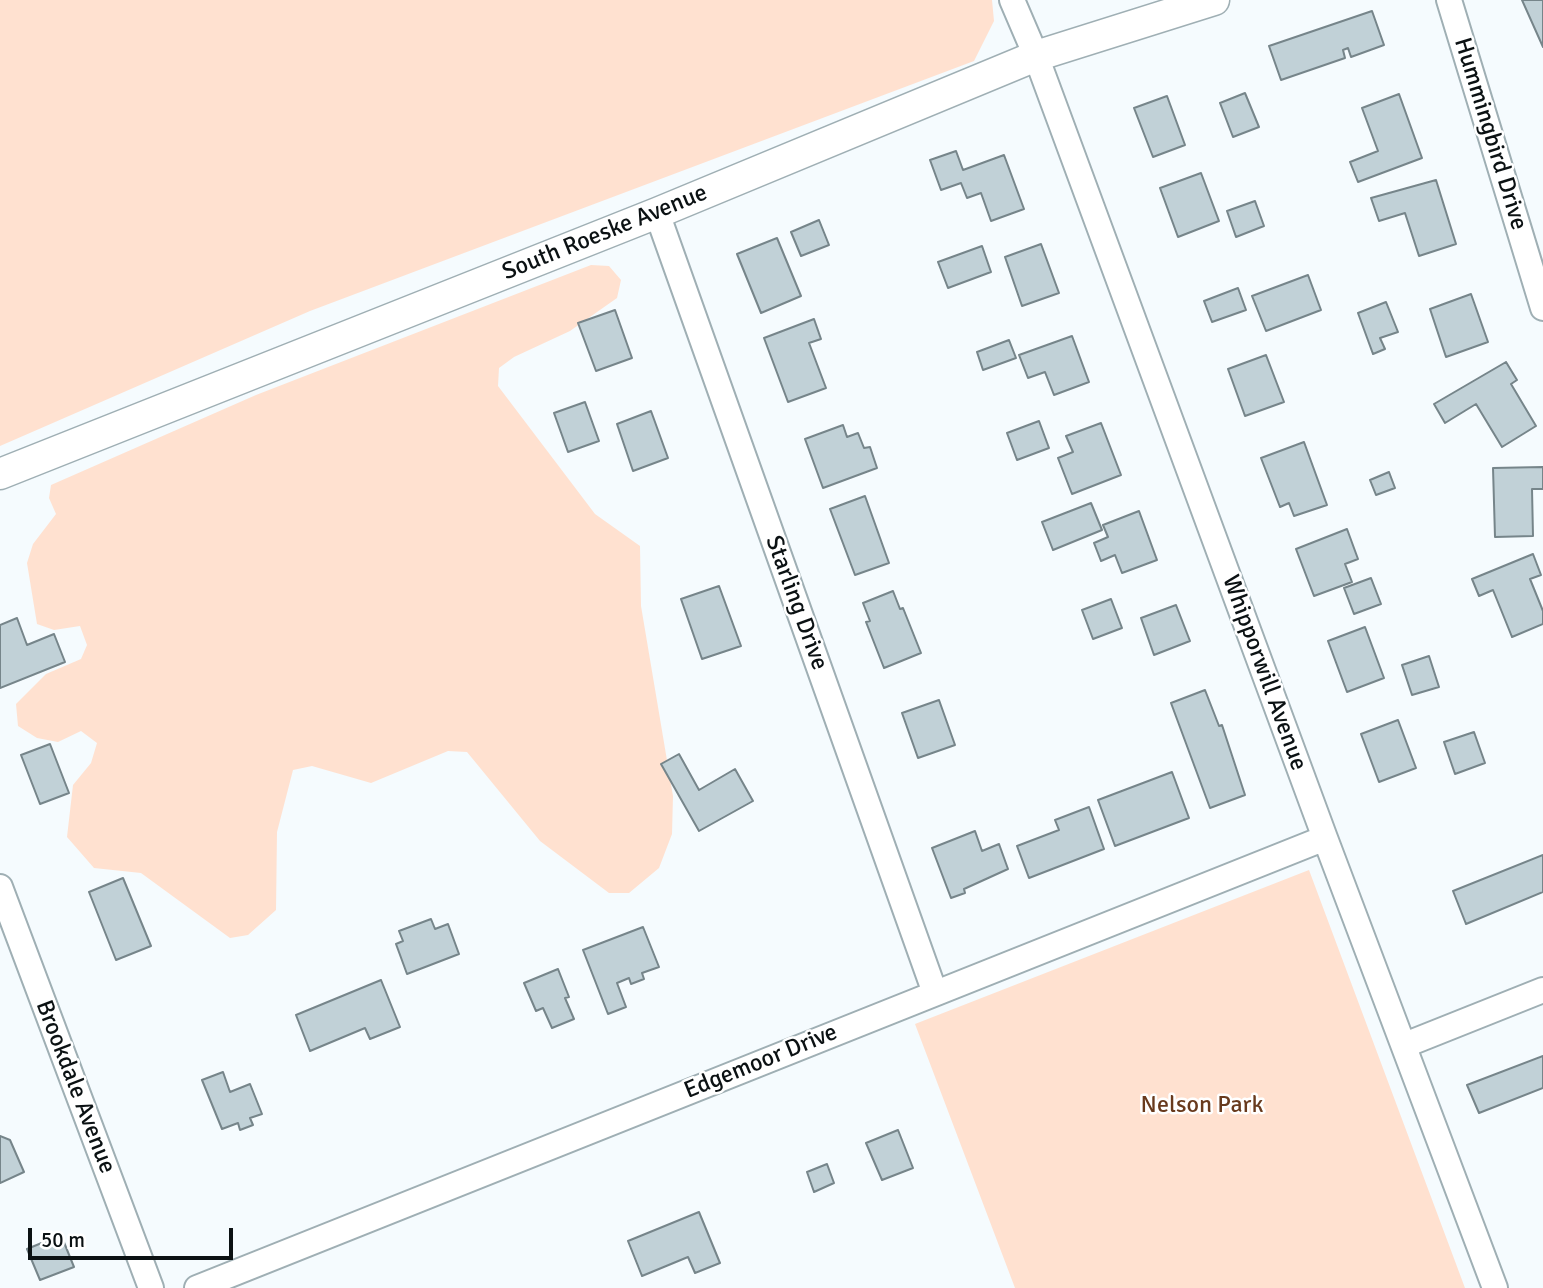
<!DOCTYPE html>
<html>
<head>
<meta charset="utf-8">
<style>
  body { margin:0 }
  #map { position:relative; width:1543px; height:1288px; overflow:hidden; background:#f5fbfe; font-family:Signika,sans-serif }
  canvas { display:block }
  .scale { position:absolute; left:28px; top:1228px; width:205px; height:32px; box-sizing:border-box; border:4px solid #0b1113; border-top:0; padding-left:9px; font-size:21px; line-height:24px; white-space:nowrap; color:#0b1113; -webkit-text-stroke:5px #fff; paint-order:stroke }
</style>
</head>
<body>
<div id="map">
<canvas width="1543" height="1288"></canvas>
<div class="scale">50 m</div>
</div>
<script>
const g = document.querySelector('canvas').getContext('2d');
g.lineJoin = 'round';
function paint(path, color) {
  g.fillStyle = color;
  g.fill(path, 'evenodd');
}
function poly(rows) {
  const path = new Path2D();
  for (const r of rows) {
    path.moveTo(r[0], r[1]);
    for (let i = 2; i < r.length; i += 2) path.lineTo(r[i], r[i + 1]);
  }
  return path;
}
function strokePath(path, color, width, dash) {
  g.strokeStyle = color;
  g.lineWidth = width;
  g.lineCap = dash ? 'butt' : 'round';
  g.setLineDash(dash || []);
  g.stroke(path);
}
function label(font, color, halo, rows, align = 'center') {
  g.font = font + ' Signika,sans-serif';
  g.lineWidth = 5;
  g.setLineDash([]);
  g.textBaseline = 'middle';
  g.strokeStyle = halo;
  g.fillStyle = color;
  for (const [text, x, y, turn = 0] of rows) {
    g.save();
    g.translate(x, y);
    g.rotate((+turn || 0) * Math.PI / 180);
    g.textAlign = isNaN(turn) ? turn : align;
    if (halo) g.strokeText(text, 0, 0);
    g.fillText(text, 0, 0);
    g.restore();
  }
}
const green = poly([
  [0,0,992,0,994,21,974,61,310,311,0,446],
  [591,265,609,266,621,280,617,298,570,331,514,357,499,368,498,386,595,514,640,546,641,606,673,796,672,834,659,868,629,893,609,893,540,841,467,752,448,751,371,783,312,766,293,770,277,832,276,910,248,935,230,938,141,873,94,868,67,837,73,785,91,763,97,743,81,731,58,742,37,738,18,726,16,704,46,674,81,659,87,645,80,626,54,630,37,624,27,563,33,544,56,514,49,498,51,485,256,395],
  [1309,870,1465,1288,1015,1288,915,1024]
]);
const building = poly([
  [1522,0,1543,0,1543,47,1522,0],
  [1372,11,1384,45,1351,57,1348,48,1343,50,1345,58,1281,80,1269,46,1372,11],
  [1245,93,1259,127,1233,137,1220,103,1245,93],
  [1399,94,1422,158,1358,182,1350,162,1378,151,1362,108,1399,94],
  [1167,96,1185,145,1153,157,1134,108,1167,96],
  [956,151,963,170,1004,155,1024,209,991,221,981,193,967,198,961,183,941,190,930,160,956,151],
  [1201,173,1219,221,1178,237,1160,188,1201,173],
  [1436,180,1456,244,1419,256,1405,213,1379,221,1371,198,1436,180],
  [1255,201,1264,226,1236,237,1227,211,1255,201],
  [819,220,829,245,801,256,791,232,819,220],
  [777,238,801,296,761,313,737,254,777,238],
  [1041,244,1059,293,1022,306,1005,257,1041,244],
  [982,246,991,272,948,288,938,262,982,246],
  [1308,275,1321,310,1266,331,1252,296,1308,275],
  [1238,288,1246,310,1212,322,1204,301,1238,288],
  [1471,294,1488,342,1446,357,1430,309,1471,294],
  [1386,302,1398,332,1380,338,1385,349,1373,354,1358,313,1386,302],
  [615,310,632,358,596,371,578,323,615,310],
  [814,319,821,339,809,343,826,388,788,402,764,338,814,319],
  [1072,336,1089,382,1054,395,1045,372,1028,378,1019,355,1072,336],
  [1009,340,1016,358,983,370,977,352,1009,340],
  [1266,355,1284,402,1245,416,1228,369,1266,355],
  [1506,362,1517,380,1511,384,1536,426,1502,447,1476,404,1445,423,1434,404,1506,362],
  [585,402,599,441,568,452,554,413,585,402],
  [651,411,668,458,633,471,617,424,651,411],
  [1039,421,1049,448,1017,460,1007,433,1039,421],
  [1101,423,1121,475,1072,494,1058,458,1073,452,1066,436,1101,423],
  [843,425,847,437,858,433,864,448,870,447,877,468,823,488,805,439,843,425],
  [1304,442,1327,505,1294,516,1289,503,1280,507,1261,458,1304,442],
  [1543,467,1543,489,1532,489,1533,536,1495,537,1493,468,1543,467],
  [1389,472,1395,488,1376,495,1370,480,1389,472],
  [865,496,889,563,855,575,830,509,865,496],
  [1091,503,1102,530,1053,550,1042,522,1091,503],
  [1139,511,1157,560,1122,573,1115,555,1101,561,1094,543,1108,537,1103,525,1139,511],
  [1347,529,1358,559,1345,564,1352,582,1314,596,1296,549,1347,529],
  [1533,554,1541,575,1530,579,1543,611,1543,624,1512,637,1493,590,1479,596,1472,579,1533,554],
  [1371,578,1381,604,1354,614,1344,588,1371,578],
  [719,586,741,646,702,659,681,599,719,586],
  [893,591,900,609,903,608,921,653,884,668,866,622,870,621,863,603,893,591],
  [1111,599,1122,628,1093,639,1082,610,1111,599],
  [1176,605,1190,641,1154,655,1141,618,1176,605],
  [17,618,27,645,54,634,65,662,0,688,0,625,17,618],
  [1365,627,1384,678,1347,692,1328,641,1365,627],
  [1429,656,1439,687,1412,695,1402,665,1429,656],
  [1205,690,1219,726,1222,725,1245,795,1210,808,1171,703,1205,690],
  [939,700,955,745,918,758,902,713,939,700],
  [1398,720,1416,768,1379,782,1361,734,1398,720],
  [1474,732,1485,763,1455,774,1444,742,1474,732],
  [50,744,69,793,40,804,21,755,50,744],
  [679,754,699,790,735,769,753,801,699,831,661,764,679,754],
  [1172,772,1189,818,1115,846,1098,800,1172,772],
  [1089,807,1104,849,1029,878,1017,846,1059,830,1055,820,1089,807],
  [975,831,982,851,999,844,1008,869,964,889,965,893,951,898,932,848,975,831],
  [1543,855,1543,892,1466,924,1453,891,1543,855],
  [123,878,151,946,116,960,89,892,123,878],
  [431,919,435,929,448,924,459,954,407,974,396,944,403,941,399,931,431,919],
  [643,927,659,967,642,973,644,979,631,984,629,978,617,983,626,1007,608,1014,583,950,643,927],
  [558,969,569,997,565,998,574,1019,552,1028,543,1008,536,1011,524,983,558,969],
  [381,980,400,1027,370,1039,365,1028,310,1051,296,1015,381,980],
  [1543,1056,1543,1088,1479,1113,1467,1085,1543,1056],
  [223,1072,230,1092,250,1084,262,1114,250,1118,253,1125,240,1130,238,1123,222,1129,202,1080,223,1072],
  [898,1130,913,1168,882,1180,866,1143,898,1130],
  [0,1136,10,1140,24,1172,0,1183,0,1136],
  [827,1164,834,1183,814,1192,807,1172,827,1164],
  [699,1212,720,1263,695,1273,688,1257,642,1276,628,1241,699,1212],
  [61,1235,74,1267,40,1280,27,1249,61,1235]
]);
const minor = poly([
  [1012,0,1036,56,1325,838,1495,1288],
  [1449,0,1543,308],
  [657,213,935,993],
  [0,887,151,1288],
  [1405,1045,1543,990],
  [197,1288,1325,838]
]);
const tertiary = poly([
  [0,474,657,213,1036,56,1214,0]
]);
const streetNames = [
  ["Hummingbird Drive",1490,134,73],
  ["South Roeske Avenue",605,233,-22],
  ["Starling Drive",796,603,70],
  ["Whipporwill Avenue",1264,673,70],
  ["Edgemoor Drive",761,1062,-22],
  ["Brookdale Avenue",75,1087,69]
];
const parkNames = [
  ["Nelson Park",1202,1106]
];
paint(green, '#ffe1d0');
paint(building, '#c1d1d7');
strokePath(building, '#76858a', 2);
strokePath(minor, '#9fafb4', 28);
strokePath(tertiary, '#9fafb4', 33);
strokePath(minor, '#fff', 24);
strokePath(tertiary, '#fff', 30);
label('24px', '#0b1113', '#fff', streetNames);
label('24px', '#683a1d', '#fff', parkNames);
</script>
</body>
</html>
